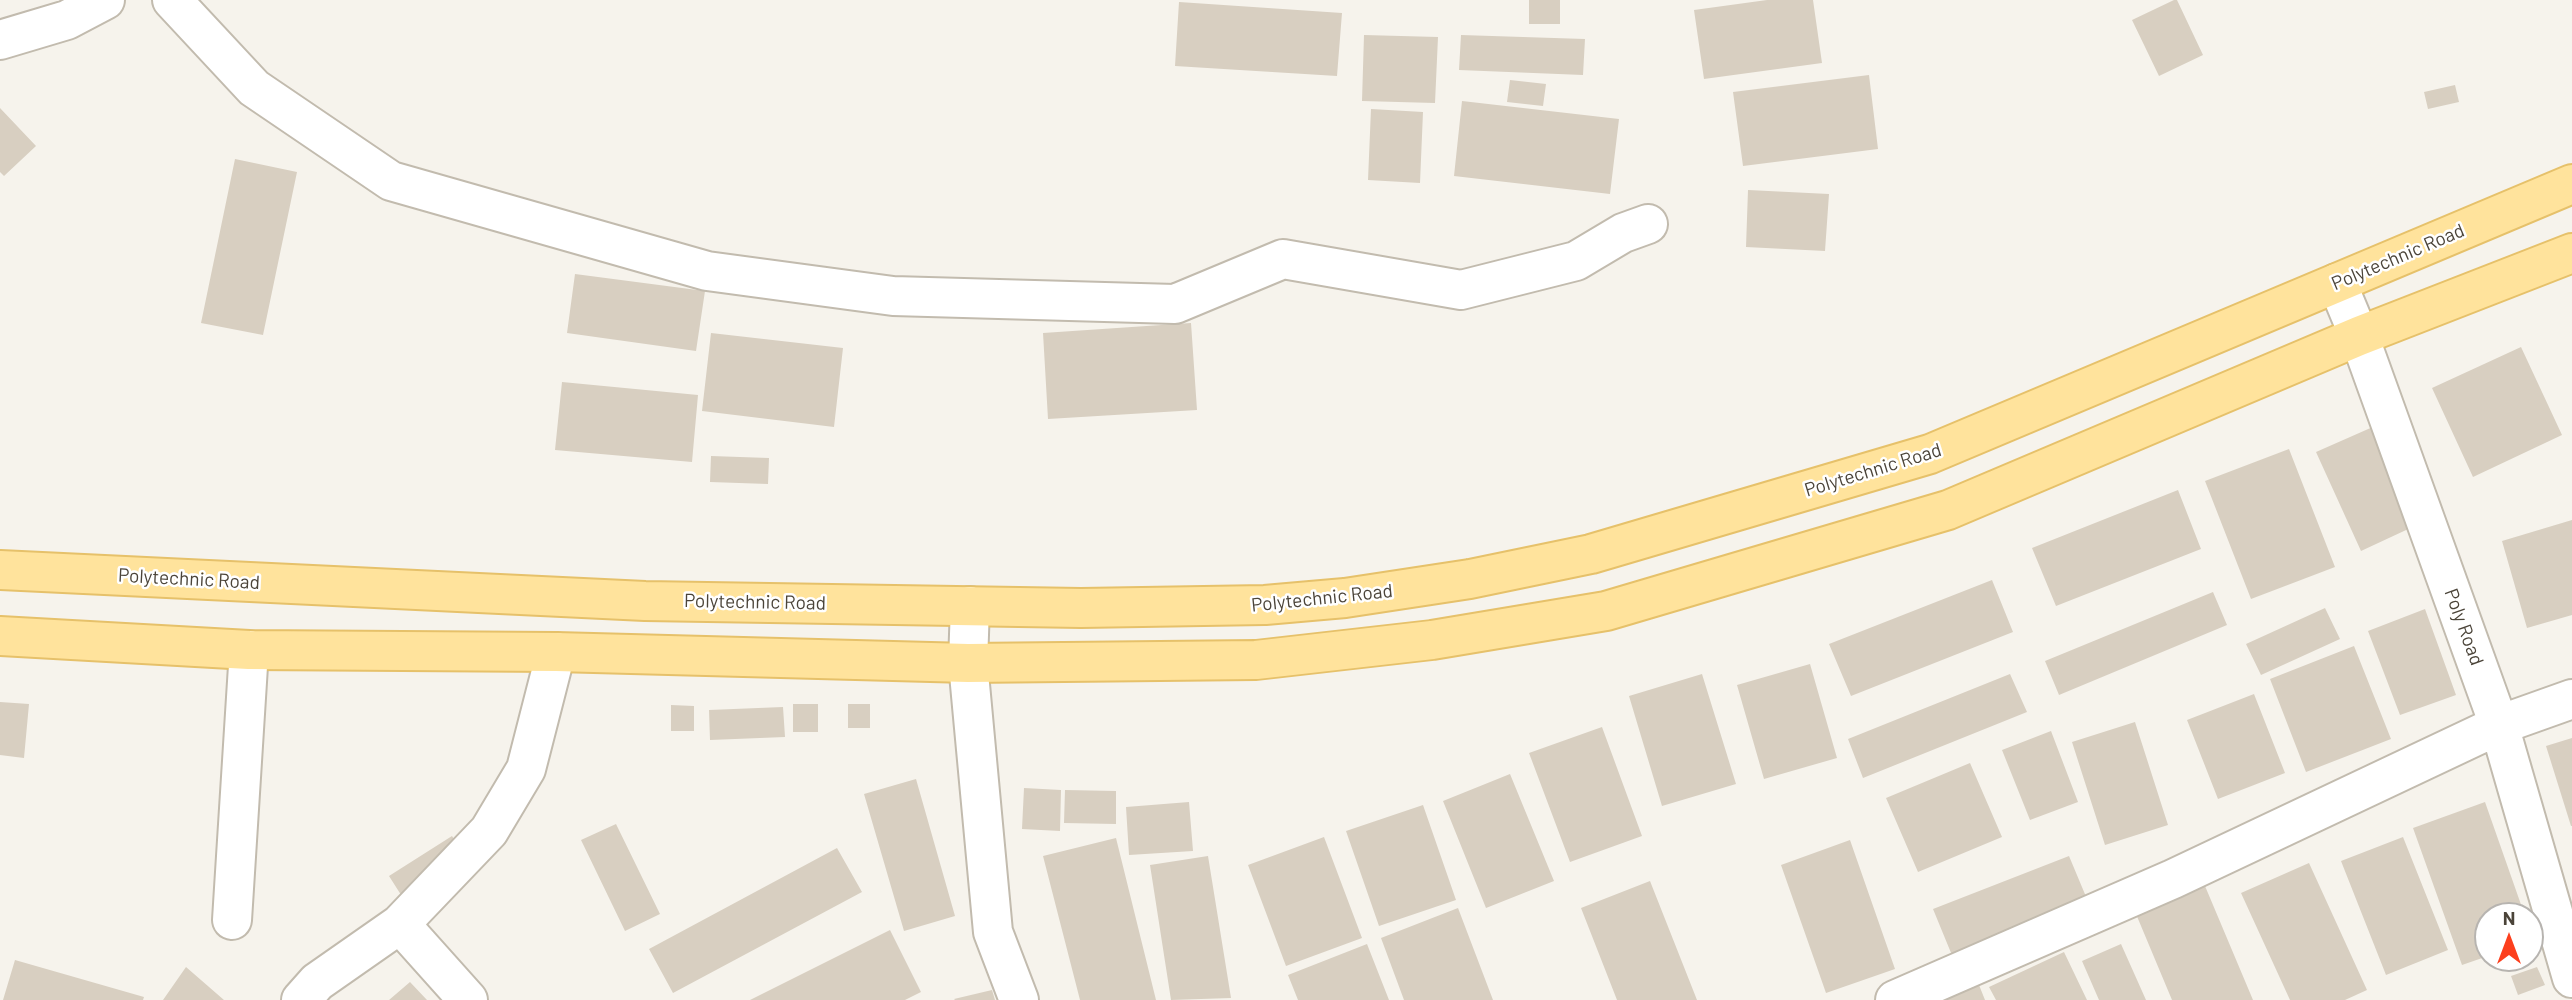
<!DOCTYPE html>
<html>
<head>
<meta charset="utf-8">
<style>
  body { margin:0 }
  #map { position:relative; width:2572px; height:1000px; overflow:hidden; background:#f6f3ec; font-family:Barlow,sans-serif }
  canvas { display:block }
  .north { position:absolute; left:2474px; top:902px; width:70px; height:70px; box-sizing:border-box; background:#fff; border:2px solid #b7b4b0; border-radius:50%; rotate:0deg; font-size:19px; font-weight:700; line-height:28px; text-align:center; color:#4b4439 }
  .north::after { content:''; display:block; margin:auto; width:24px; height:32px; background:#fc3f1d; clip-path:polygon(50% 0,100% 100%,50% 72%,0 100%) }
</style>
</head>
<body>
<div id="map">
<canvas width="2572" height="1000"></canvas>
<div class="north">N</div>
</div>
<script>
const g = document.querySelector('canvas').getContext('2d');
g.lineJoin = 'round';
function paint(path, color) {
  g.fillStyle = color;
  g.fill(path, 'evenodd');
}
function poly(rows) {
  const path = new Path2D();
  for (const r of rows) {
    path.moveTo(r[0], r[1]);
    for (let i = 2; i < r.length; i += 2) path.lineTo(r[i], r[i + 1]);
  }
  return path;
}
function strokePath(path, color, width, dash) {
  g.strokeStyle = color;
  g.lineWidth = width;
  g.lineCap = dash ? 'butt' : 'round';
  g.setLineDash(dash || []);
  g.stroke(path);
}
function label(font, color, halo, rows, align = 'center') {
  g.font = font + ' Barlow,sans-serif';
  g.lineWidth = 5;
  g.setLineDash([]);
  g.textBaseline = 'middle';
  g.strokeStyle = halo;
  g.fillStyle = color;
  for (const [text, x, y, turn = 0] of rows) {
    g.save();
    g.translate(x, y);
    g.rotate((+turn || 0) * Math.PI / 180);
    g.textAlign = isNaN(turn) ? turn : align;
    if (halo) g.strokeText(text, 0, 0);
    g.fillText(text, 0, 0);
    g.restore();
  }
}
const building = poly([
  [1529,0,1560,0,1560,24,1529,24],
  [1767,0,1813,0,1822,63,1704,79,1694,10],
  [2174,0,2177,0,2203,55,2159,76,2132,20],
  [1179,2,1342,13,1337,76,1175,66],
  [1364,35,1438,37,1435,103,1362,101],
  [1461,35,1585,39,1583,75,1459,70],
  [1869,75,1878,149,1743,166,1733,92],
  [1510,80,1546,84,1543,106,1507,102],
  [2455,85,2459,102,2428,109,2424,92],
  [1462,101,1619,119,1610,194,1454,176],
  [0,108,36,146,4,176,0,172],
  [1371,109,1423,112,1420,183,1368,180],
  [235,159,297,172,263,335,201,323],
  [1748,190,1829,194,1825,251,1746,247],
  [575,274,705,291,696,351,567,333],
  [1191,323,1197,410,1048,419,1043,333],
  [711,333,843,348,834,427,702,411],
  [2521,347,2562,435,2473,477,2432,388],
  [562,382,698,395,692,462,555,450],
  [2375,426,2419,524,2361,551,2316,452],
  [2289,449,2335,567,2251,599,2205,481],
  [711,456,769,458,768,484,710,482],
  [2178,490,2201,549,2056,606,2032,548],
  [2572,520,2572,615,2527,628,2502,541],
  [1992,580,2013,632,1851,696,1829,644],
  [2213,592,2227,625,2059,695,2045,661],
  [2325,608,2340,639,2261,675,2246,644],
  [2425,609,2456,695,2400,715,2368,631],
  [2354,646,2391,739,2306,772,2270,679],
  [1810,664,1837,758,1764,779,1737,685],
  [1702,674,1736,784,1662,806,1629,696],
  [2010,674,2027,712,1863,778,1848,739],
  [2254,694,2285,773,2218,799,2187,720],
  [0,702,29,704,24,758,0,755],
  [793,704,818,704,818,732,793,732],
  [848,704,870,704,870,728,848,728],
  [671,705,694,706,694,731,671,731],
  [783,707,785,737,710,740,709,710],
  [2135,722,2168,825,2105,845,2072,742],
  [1602,727,1642,836,1570,862,1529,753],
  [2051,731,2078,802,2030,820,2002,750],
  [2572,738,2572,826,2571,826,2546,746],
  [1970,763,2002,837,1918,872,1886,798],
  [1510,774,1554,881,1486,908,1443,801],
  [916,779,955,916,904,931,864,794],
  [1024,788,1061,790,1060,831,1022,829],
  [1065,790,1116,791,1116,824,1064,823],
  [1189,802,1193,851,1129,855,1126,807],
  [2485,802,2525,916,2488,916,2488,956,2462,965,2413,828],
  [1423,805,1456,900,1379,926,1346,831],
  [616,824,660,914,625,931,581,840],
  [452,836,466,858,403,898,389,876],
  [1324,837,1362,938,1286,966,1248,865],
  [2403,837,2448,950,2386,975,2341,861],
  [1116,838,1156,1000,1080,1000,1043,856],
  [1850,840,1895,969,1826,993,1781,865],
  [837,848,862,892,673,993,649,949],
  [1208,856,1231,998,1171,1000,1150,865],
  [2069,856,2092,911,1956,965,1933,909],
  [2309,863,2367,990,2345,1000,2290,1000,2241,893],
  [1650,881,1697,1000,1617,1000,1581,908],
  [2205,886,2253,1000,2172,1000,2136,914],
  [1458,908,1493,1000,1404,1000,1381,938],
  [890,930,921,992,905,1000,750,1000],
  [1367,944,1389,1000,1298,1000,1288,975],
  [2121,944,2146,1000,2099,1000,2082,961],
  [2064,952,2087,1000,1996,1000,1989,987],
  [15,960,144,997,143,1000,3,1000],
  [186,967,224,1000,163,1000],
  [2537,967,2545,985,2518,995,2511,976],
  [410,982,427,1000,389,1000],
  [1979,985,1985,1000,1945,1000],
  [992,990,995,1000,955,1000,954,999]
]);
const minor = poly([
  [172,0,254,88,391,181,707,271,893,296,1175,304,1283,259,1461,290,1576,261,1623,233,1648,224],
  [0,40,67,20,105,0],
  [2337,283,2359,336,2499,725,2572,978],
  [970,606,968,663,993,932,1019,1000],
  [232,920,249,650],
  [400,924,468,1000],
  [301,1000,317,982,400,924,489,831,526,769,556,652],
  [1895,1000,2173,879,2499,725,2572,699]
]);
const major = poly([
  [0,570,645,601,1081,608,1265,605,1345,598,1470,579,1591,554,1930,454,2572,184],
  [0,636,249,650,556,652,968,663,1256,660,1432,640,1606,611,1948,510,2359,336,2572,253]
]);
const streetNames = [
  ["Polytechnic Road",2398,257,-23],
  ["Polytechnic Road",1873,470,-17],
  ["Polytechnic Road",189,579,3],
  ["Polytechnic Road",1322,598,-6],
  ["Polytechnic Road",755,602,1],
  ["Poly Road",2464,627,70]
];
paint(building, '#d8cfc1');
strokePath(minor, '#c2bbae', 42);
strokePath(major, '#e6c16a', 42);
strokePath(minor, '#fff', 38);
strokePath(major, '#ffe39c', 38);
label('19px', '#4b4439', '#fff', streetNames);
</script>
</body>
</html>
